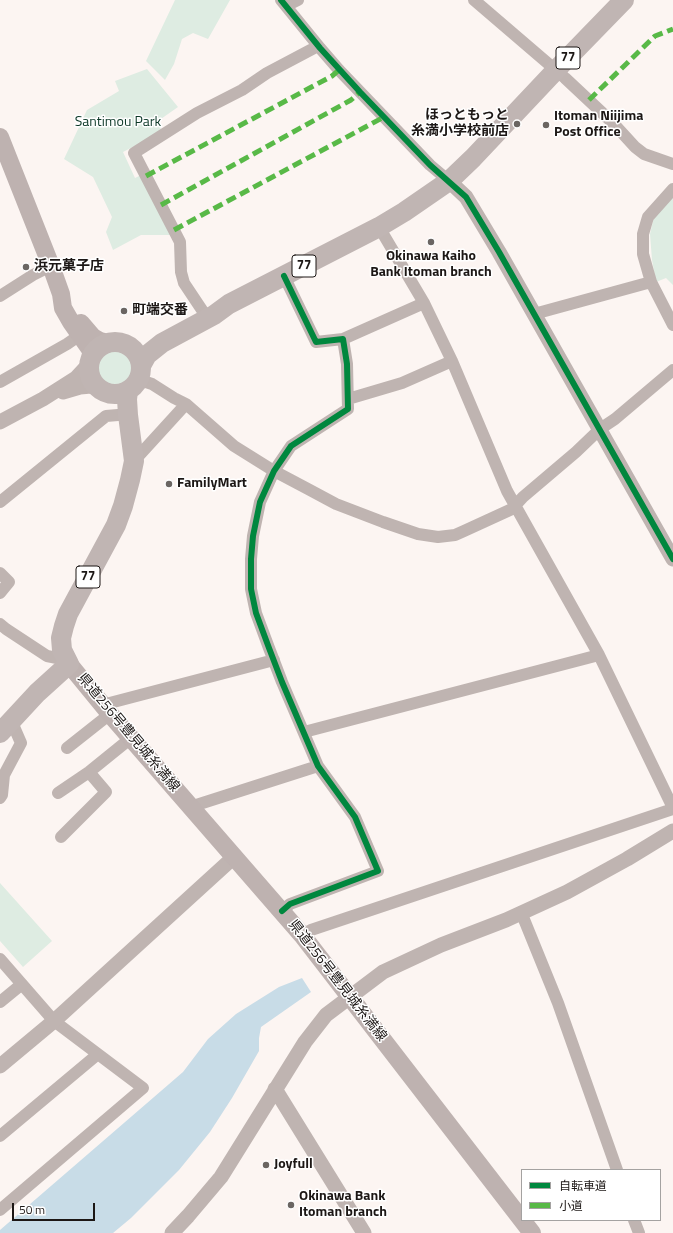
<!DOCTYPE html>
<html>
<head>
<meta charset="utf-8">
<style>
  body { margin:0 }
  #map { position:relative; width:673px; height:1233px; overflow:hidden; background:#fcf5f2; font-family:"Titillium Web","Noto Sans JP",sans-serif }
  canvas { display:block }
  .legend { position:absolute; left:521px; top:1169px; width:140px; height:52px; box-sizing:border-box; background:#fff; border:1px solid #a4a2a1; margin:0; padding:5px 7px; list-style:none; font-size:12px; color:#1c1715 }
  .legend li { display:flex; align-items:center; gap:8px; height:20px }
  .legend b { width:20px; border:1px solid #a4a2a1 }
  .scale { position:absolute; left:12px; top:1203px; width:83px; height:18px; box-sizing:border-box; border:2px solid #1c1715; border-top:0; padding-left:5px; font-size:12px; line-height:14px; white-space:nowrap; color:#1c1715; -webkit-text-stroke:3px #fff; paint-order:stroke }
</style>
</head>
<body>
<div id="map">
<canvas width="673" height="1233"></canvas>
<ul class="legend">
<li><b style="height:5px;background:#00873e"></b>自転車道</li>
<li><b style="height:5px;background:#58b947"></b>小道</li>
</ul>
<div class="scale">50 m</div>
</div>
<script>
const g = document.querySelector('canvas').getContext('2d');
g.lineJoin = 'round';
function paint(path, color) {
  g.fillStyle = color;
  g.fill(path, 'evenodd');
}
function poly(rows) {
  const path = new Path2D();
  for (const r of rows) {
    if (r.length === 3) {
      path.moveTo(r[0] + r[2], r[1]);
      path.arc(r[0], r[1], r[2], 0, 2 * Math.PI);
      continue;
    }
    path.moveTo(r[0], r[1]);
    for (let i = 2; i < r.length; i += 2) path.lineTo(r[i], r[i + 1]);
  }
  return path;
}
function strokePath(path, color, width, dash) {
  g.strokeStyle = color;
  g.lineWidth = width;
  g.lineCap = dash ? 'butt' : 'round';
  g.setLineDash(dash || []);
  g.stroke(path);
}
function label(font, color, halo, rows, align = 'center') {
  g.font = font + ' "Titillium Web","Noto Sans JP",sans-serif';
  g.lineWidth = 3;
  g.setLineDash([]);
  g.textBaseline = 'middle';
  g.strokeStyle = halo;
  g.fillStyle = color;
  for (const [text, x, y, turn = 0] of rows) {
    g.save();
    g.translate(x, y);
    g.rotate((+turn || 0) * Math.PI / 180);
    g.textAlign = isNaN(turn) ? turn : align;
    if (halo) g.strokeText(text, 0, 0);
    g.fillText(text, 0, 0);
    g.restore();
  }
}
const green = poly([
  [175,0,230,0,208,39,193,33,182,39,174,64,165,80,146,61],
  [147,69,178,107,158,121,162,132,123,152,135,178,141,175,171,235,141,235,113,250,106,232,112,217,93,177,64,159,87,110,119,91,115,81],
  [673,192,673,285,666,278,656,282,652,260,650,234,655,212],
  [115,368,21],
  [0,883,52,941,23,967,0,941]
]);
const water = poly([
  [302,978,311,992,261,1027,259,1038,259,1051,232,1098,210,1132,179,1170,131,1218,113,1233,0,1233,0,1230,183,1072,208,1039,236,1014,279,987]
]);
const minor = poly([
  [281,0,320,48,339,70,430,165,449,181],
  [474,0,565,78,613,123,635,147,644,154,673,164],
  [286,6,298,0],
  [673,189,648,217,643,234,643,254,651,282,673,325],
  [379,227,424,303,452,361,507,491,599,655,673,808],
  [0,296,33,275,51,266],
  [204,313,184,283,181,272,180,242,134,153,197,113,242,90,267,73,318,46],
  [534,314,651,282],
  [343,339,424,303],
  [138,381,146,382,152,384,174,398,186,404,234,446,274,471,308,489,336,504,383,522,418,534,438,537,455,535,464,531,512,509,523,497,576,452,600,429,615,419,673,370],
  [0,382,67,344,80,335],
  [348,399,402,383,452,361],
  [134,461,186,404],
  [0,502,106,416,118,415],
  [0,573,9,582,0,593],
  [0,624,6,629,47,656,67,660],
  [102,705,274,660],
  [304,732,599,655],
  [67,748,110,714],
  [58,793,89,772,131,738],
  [0,798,2,795,4,775,21,743,11,720],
  [190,807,318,766],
  [61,837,106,792,89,772],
  [282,911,290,904,378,871,355,817,318,766,282,682,269,648,256,613,251,589,251,559,253,536,260,502,274,471,291,446,348,409,347,364,343,339,316,342,284,276],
  [521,912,558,1003,617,1170],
  [302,935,311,930,673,809],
  [0,959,54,1021,143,1088,0,1210],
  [0,1002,22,984],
  [0,1136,98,1054],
  [634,1220,639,1233]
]);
const tertiary = poly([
  [449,181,466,197,499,252,673,559],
  [63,392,80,387,91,386,97,387],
  [0,422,43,399,76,378,89,364],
  [0,1066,54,1021,234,857],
  [275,1089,364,1233],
  [172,1233,188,1216,221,1177,305,1042,326,1015,383,972,441,945,506,920,567,892,627,859,673,831]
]);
const secondary = poly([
  [0,137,51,266,61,294,63,308,71,322,90,349,92,356],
  [81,323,93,337,100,341,108,343],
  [69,664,110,714,302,935,532,1233]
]);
const primary = poly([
  [115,368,26],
  [142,364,147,355,162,343,214,315,229,304,379,227,404,212,449,181,473,158,556,70,624,0],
  [0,733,37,693,69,664,62,650,61,638,64,626,68,614,116,525,123,506,130,480,134,461,128,415,127,399,128,391]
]);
const quiet = poly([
  [589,100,655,36,673,29],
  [146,176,332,76,339,70],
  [161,205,351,100,360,92],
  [174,230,384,117]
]);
const cycleway = poly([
  [281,0,320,48,360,92,430,165,466,197,499,252,673,559],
  [282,911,290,904,378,871,355,817,318,766,282,682,269,648,256,613,251,589,251,559,253,536,260,502,274,471,291,446,348,409,347,364,343,339,316,342,284,276]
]);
const markers = [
  [517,124,4,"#6a6562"],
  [546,125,4,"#6a6562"],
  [431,242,4,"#6a6562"],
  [26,267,4,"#6a6562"],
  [124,311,4,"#6a6562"],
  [169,484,4,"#6a6562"],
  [266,1165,4,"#6a6562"],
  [291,1205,4,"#6a6562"]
];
const shields = [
  [568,58,24],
  [304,266,24],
  [88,577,24]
];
const shieldNames = [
  ["77",568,58],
  ["77",304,266],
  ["77",88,577]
];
const poiNames = [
  ["ほっともっと",509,116,"right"],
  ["糸満小学校前店",509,132,"right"],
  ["Itoman Niijima",554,117],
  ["Post Office",554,133],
  ["Okinawa Kaiho",431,257,"center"],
  ["Bank Itoman branch",431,273,"center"],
  ["浜元菓子店",34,267],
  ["町端交番",132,311],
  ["FamilyMart",177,484],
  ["Joyfull",274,1165],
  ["Okinawa Bank",299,1197],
  ["Itoman branch",299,1213]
];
const parkNames = [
  ["Santimou Park",118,123]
];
const streetNames = [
  ["県道256号豊見城糸満線",128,733,50],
  ["県道256号豊見城糸満線",337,981,52]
];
paint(green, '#deece2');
paint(water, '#c8dce7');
strokePath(minor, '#bfb4b1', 12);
strokePath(tertiary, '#bfb4b1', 15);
strokePath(secondary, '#beb2b0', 18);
strokePath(primary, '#c0b5b3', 20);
strokePath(quiet, '#58b947', 5, [10, 5]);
strokePath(cycleway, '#00873e', 6);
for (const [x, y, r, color] of markers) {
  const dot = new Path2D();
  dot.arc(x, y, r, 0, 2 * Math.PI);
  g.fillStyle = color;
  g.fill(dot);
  strokePath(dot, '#fff', 1.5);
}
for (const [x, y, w] of shields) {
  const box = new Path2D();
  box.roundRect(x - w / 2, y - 11, w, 22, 3);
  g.fillStyle = '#fff';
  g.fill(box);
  strokePath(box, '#1c1715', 1);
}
label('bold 13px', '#1c1715', null, shieldNames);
label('bold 14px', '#1c1715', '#fff', poiNames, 'left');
label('14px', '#0b3726', '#fff', parkNames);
label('14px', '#1c1715', '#fff', streetNames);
</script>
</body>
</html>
